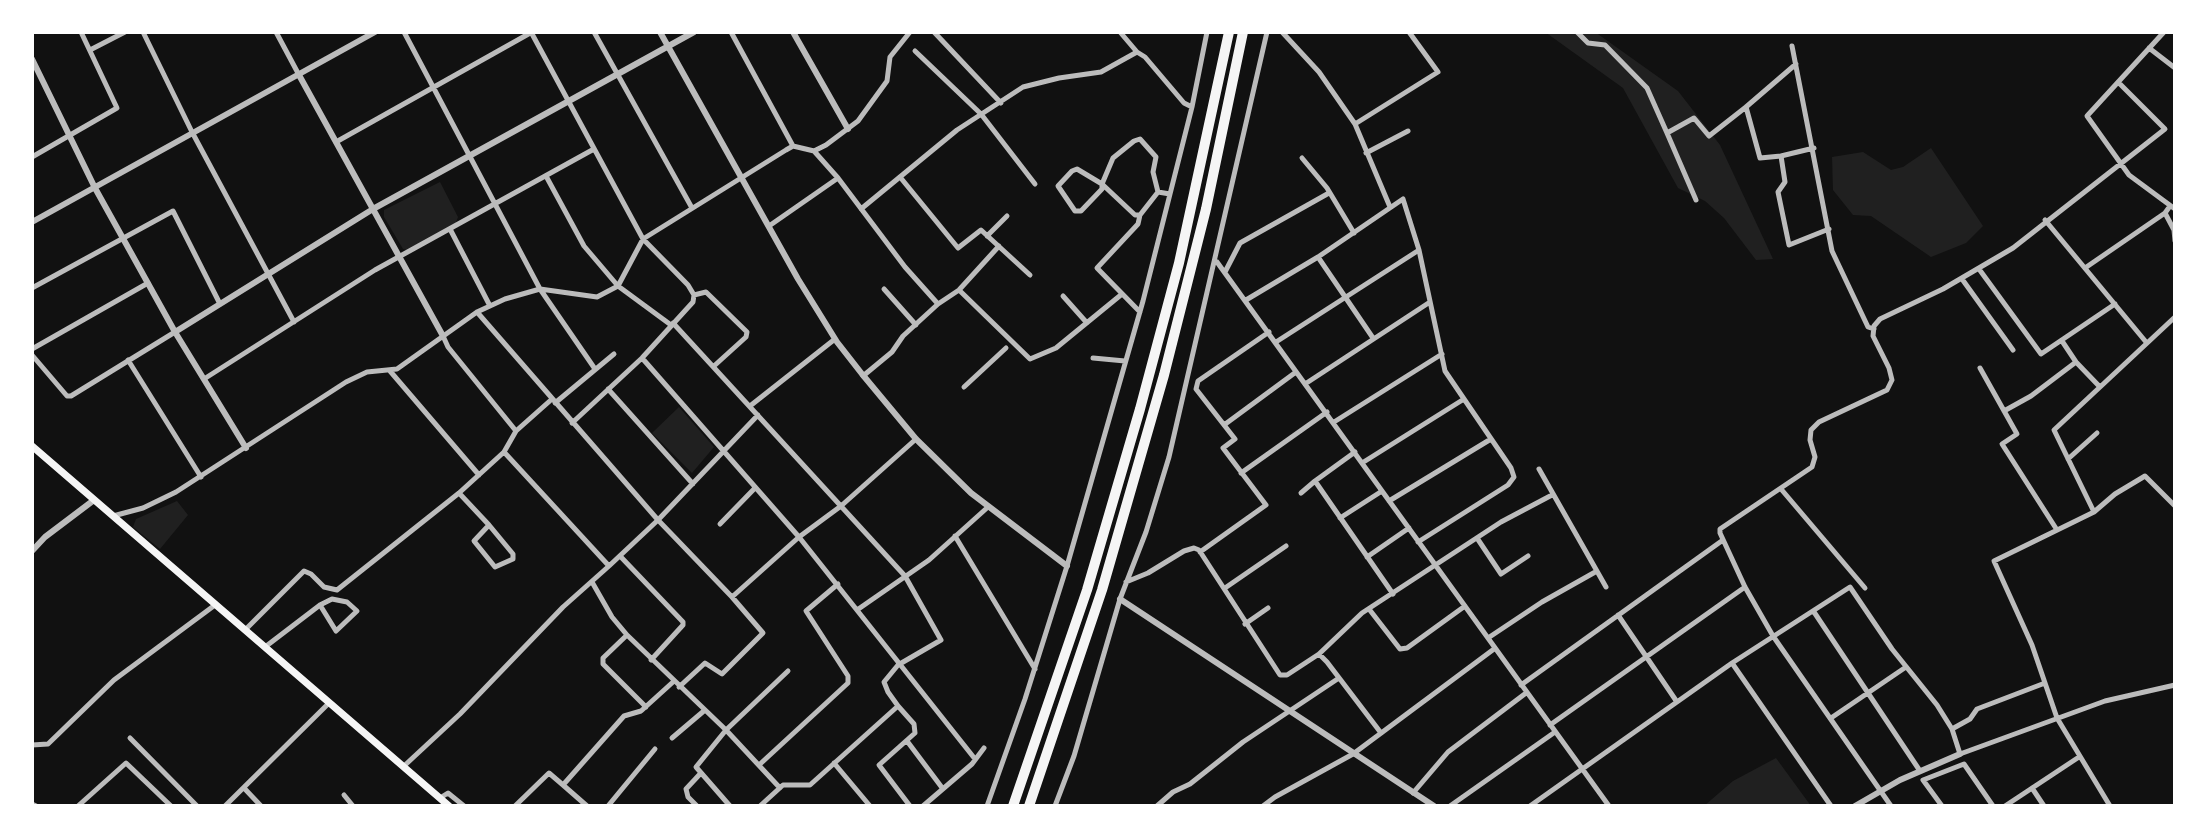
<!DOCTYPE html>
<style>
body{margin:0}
#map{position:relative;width:2207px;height:838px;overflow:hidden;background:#111;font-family:Overpass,sans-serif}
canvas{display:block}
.frame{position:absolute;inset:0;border:34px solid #fff;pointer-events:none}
</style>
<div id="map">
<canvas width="2207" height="838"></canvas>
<div class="frame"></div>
</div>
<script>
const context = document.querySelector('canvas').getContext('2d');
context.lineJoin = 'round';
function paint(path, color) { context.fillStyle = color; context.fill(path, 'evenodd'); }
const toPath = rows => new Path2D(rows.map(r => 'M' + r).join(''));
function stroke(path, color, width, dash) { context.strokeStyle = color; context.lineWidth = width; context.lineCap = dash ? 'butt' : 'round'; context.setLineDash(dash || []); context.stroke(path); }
paint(toPath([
 [1545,32,1595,32,1678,91,1720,145,1773,259,1756,260,1724,218,1705,201,1678,188,1623,88],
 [1931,148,1983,226,1966,243,1931,257,1871,216,1853,215,1833,190,1832,157,1863,152,1891,170,1903,167],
 [440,182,458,217,455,225,407,250,403,249,384,217,384,210],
 [679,407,714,447,692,473,652,433],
 [177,501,188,515,160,549,133,527,136,519],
 [1776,758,1811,806,1704,806,1733,781]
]), '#202020');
stroke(toPath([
 [143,32,192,132,294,322],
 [276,32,299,75],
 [404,32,540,289,595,369],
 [531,32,643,239,688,285,694,295,693,302,642,358,572,423],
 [594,32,692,208],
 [731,32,793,146],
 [934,32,1001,103],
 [1120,32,1137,52],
 [1282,32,1319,72,1355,124,1390,207],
 [1577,32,1588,43,1605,45,1647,88,1667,133],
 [2164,32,2087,116,2129,175,2175,209],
 [1792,46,1832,251,1868,327,1874,329],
 [2149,48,2175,68],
 [90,50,125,32],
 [915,51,981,114,1035,184],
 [1355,124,1438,72,1409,32],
 [336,142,532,32],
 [1814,148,1781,156,1785,182,1778,192,1789,245,1829,229],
 [814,151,838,178,905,267,938,304,959,290,999,246],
 [1366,153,1408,131],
 [1781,156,1760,158,1746,107,1796,64],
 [32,157,117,108,81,32],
 [1302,158,1327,188,1354,233],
 [546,176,584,246,618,286,671,325],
 [900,177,958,248,981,230,1030,275],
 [1158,192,1153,172,1156,157,1140,139,1134,141,1113,158,1102,184,1102,189,1081,211,1075,211,1058,186,1072,171,1077,169,1102,184,1135,215,1140,215,1158,192,1170,194],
 [1696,200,1667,133,1694,118,1709,136,1746,107],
 [861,209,957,130,1023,87,1059,78,1101,72,1137,52,1145,57,1184,103,1192,107],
 [2165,213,2174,230,2175,241],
 [2045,220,2146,342],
 [769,226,838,178],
 [450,229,490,306],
 [987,236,1007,216],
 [1318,257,1373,338],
 [1217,262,1609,806],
 [2085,268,2165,213,2170,206],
 [1979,269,2041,354,2115,304],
 [1225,272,1240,243,1329,193],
 [1962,279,2013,350],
 [32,288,173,211,220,304],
 [884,289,916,325],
 [959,290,1030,359,1056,348,1122,294],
 [694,295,706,292,747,332,746,337,714,366],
 [1063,296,1087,323],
 [1246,300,1318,257,1403,199,1419,250,1445,371,1511,468,1514,477,1508,485,1418,542],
 [477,312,658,520,732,597,799,537,841,506,916,439],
 [1140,312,1097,268,1138,224,1140,215],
 [673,323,905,576,941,640,898,665,884,682,888,692,898,706,810,785,783,785,760,806],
 [2062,341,2076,362,2099,386],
 [1276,342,1419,250],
 [32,349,148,283],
 [32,355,67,396,71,396,175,332],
 [642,358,799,537,975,759],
 [1093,358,1125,361],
 [128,360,201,477],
 [1980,368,2017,434,2002,444,2057,530],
 [390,371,479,475],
 [863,376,892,352,903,336,938,304],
 [204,379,375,270,594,149],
 [1305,384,1430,302],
 [964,387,1006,348],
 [608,389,693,484],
 [555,403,614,354],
 [750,406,835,339],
 [2004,411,2031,396,2076,362],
 [1334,422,1442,354],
 [1224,425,1296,372],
 [516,431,552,399],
 [1355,452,1315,481,1393,594],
 [2068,459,2097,433],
 [1362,463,1464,399],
 [1539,469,1606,587],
 [1241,473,1327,412],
 [1781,489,1865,588],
 [459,493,489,525,513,554,513,559,495,567,474,541,489,525],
 [1301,493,1315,481],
 [1389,501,1491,439],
 [2094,512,2115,494,2145,476,2175,506],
 [113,516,143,508,176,492,346,382,367,372,397,369,477,312,505,299,540,289,597,297,618,286,643,239,786,150,793,146,814,151,826,145,858,121,887,81,890,57,910,32],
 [1340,518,1382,491],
 [720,524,755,488],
 [955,536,1035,669],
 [1477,538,1501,574,1528,556],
 [1200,552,1266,505,1223,448,1235,439,1196,389,1198,381,1269,332],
 [620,556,683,622,683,625,651,660],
 [1367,557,1409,528],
 [609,566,658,520,758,415],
 [592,582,612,617,627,635,726,730,780,788],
 [1126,582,1148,573,1184,551,1194,548,1199,550,1280,675,1287,675,1319,654,1327,662,1381,733],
 [1225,588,1286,546],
 [1369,609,1400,649,1407,648,1465,606],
 [857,610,929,560,988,507],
 [1814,612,1920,771],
 [1618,615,1677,702],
 [1245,624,1268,608],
 [245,630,304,571,311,574,324,587,337,590,459,493,504,452,516,431,448,347,443,336],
 [627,635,603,658,603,664,646,707],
 [1488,638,1542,602,1597,571],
 [265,647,320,605,332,599,347,602,357,611,336,631,320,605],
 [1319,654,1362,613,1501,522,1552,495],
 [1732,663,1831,806],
 [1521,685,1723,540],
 [679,687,705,663,722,674,763,633,732,597],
 [898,706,914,724,915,733,879,765,910,806],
 [1831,718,1906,667],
 [1550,725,1745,587],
 [1952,729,1970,719,1977,709,2045,683],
 [130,738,197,806],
 [672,738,705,710],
 [907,741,943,789],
 [32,745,48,744,114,680,215,605],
 [834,763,870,806],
 [759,765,848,683,848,676,806,611,838,584],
 [404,766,460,714,563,607,609,566,504,452],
 [563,785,587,806],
 [244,788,261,806],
 [2032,788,2044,806],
 [1413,793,1448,752,1526,693],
 [344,795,353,806],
 [440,798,448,793,464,806],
 [32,804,36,806],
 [78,806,126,763,171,806],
 [225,806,329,703],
 [515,806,549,773,563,785,624,716,641,711,673,682],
 [608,806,655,749],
 [697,806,688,797,686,789,700,774],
 [730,806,696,767,726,730,788,671],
 [923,806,972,764,984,748],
 [987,806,1025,699,1067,566,1143,301,1192,107,1207,32],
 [1055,806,1074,756,1120,599,1146,532,1169,457,1267,32],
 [1157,806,1173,792,1190,784,1243,742,1339,678],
 [1263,806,1275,797,1353,754,1494,649],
 [1450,806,1555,732],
 [1530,806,1732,663,1850,587,1892,649,1937,705,1952,729,1960,754,2105,701,2175,685],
 [1891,806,1773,636,1745,587,1720,533,1720,529,1812,467,1815,457,1810,440,1811,430,1819,422,1887,390,1892,380,1889,368,1873,336,1874,326,1880,319,1943,289,2013,248,2165,129,2118,82],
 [1942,806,1923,780,1964,764,1993,806],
 [2005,806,2079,757],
 [2110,806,2057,718,2032,645,1994,561,2094,512,2054,430,2175,317]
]), '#bcbcbc', 5);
stroke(toPath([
 [660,32,798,279,837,342,862,374,916,439,971,493,1067,566],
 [793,32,848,129],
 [32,59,95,188,175,332,246,448],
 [299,75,443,336],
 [32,222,375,32],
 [175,332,373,209,694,32],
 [32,551,45,537,94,500],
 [1120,599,1434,806],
 [1855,806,1900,780,1960,754]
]), '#bcbcbc', 6);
stroke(toPath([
 [32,446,449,806]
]), '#f5f5f5', 7);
stroke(toPath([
 [1013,806,1087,590,1140,409,1179,263,1229,32],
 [1029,806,1102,590,1164,375,1206,209,1243,32]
]), '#f5f5f5', 10);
</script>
